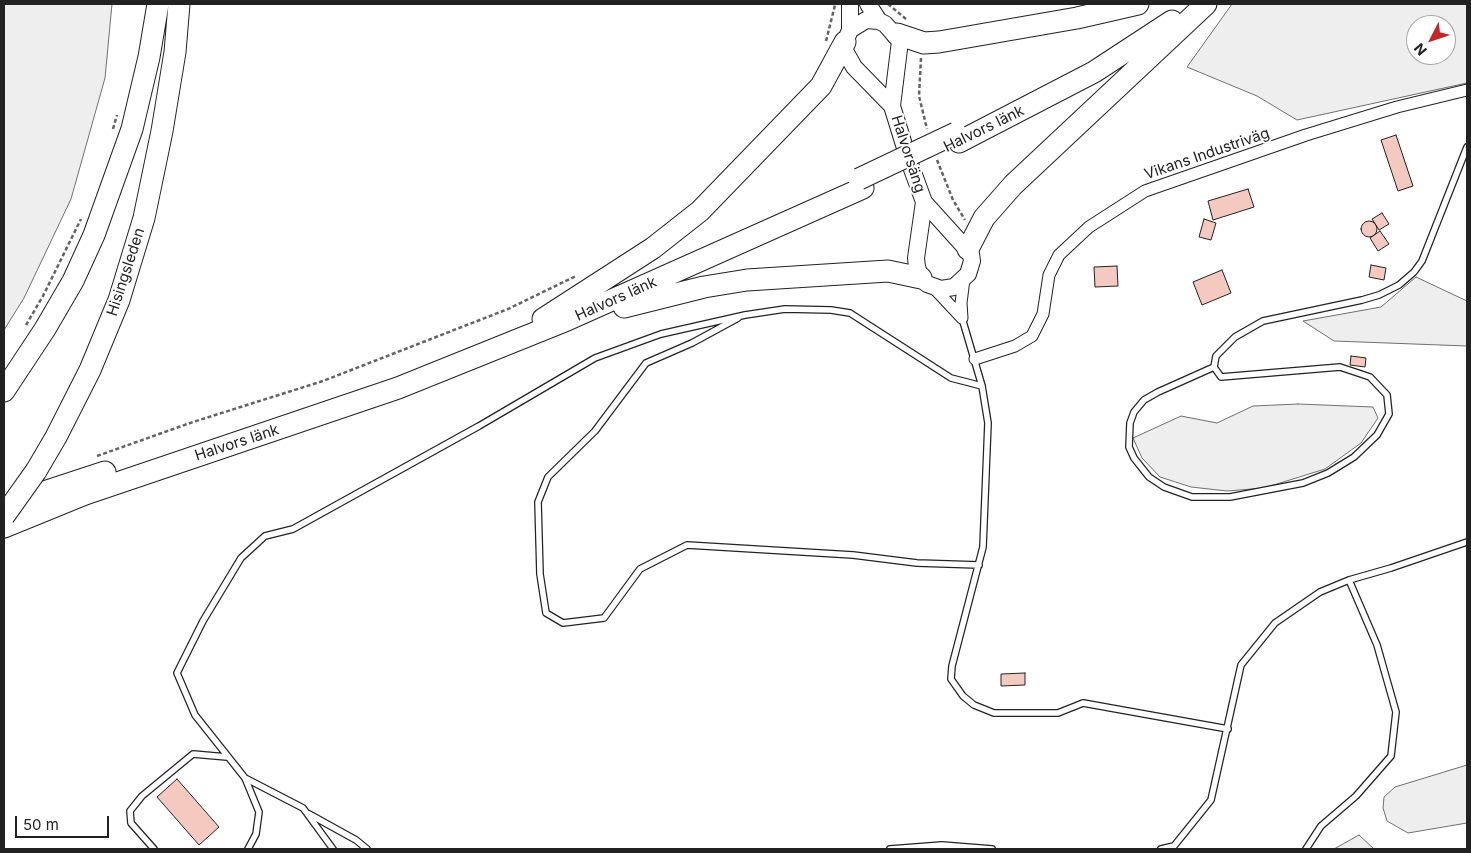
<!DOCTYPE html>
<meta charset="utf-8">
<style>
body{margin:0}
#map{position:relative;width:1471px;height:853px;overflow:hidden;background:#fff;font-family:Inter,sans-serif}
canvas{display:block}
.frame{position:absolute;inset:0;border:5px solid #222;pointer-events:none}
.north{position:absolute;left:1406px;top:15px;width:50px;height:50px;box-sizing:border-box;background:#fff;border:1px solid #a7a7a7;border-radius:50%;rotate:229deg;font-size:14px;font-weight:700;line-height:20px;text-align:center;color:#222}
.north::after{content:'';display:block;margin:auto;width:18px;height:22px;background:#c62828;clip-path:polygon(50% 0,100% 100%,50% 72%,0 100%)}
.scale{position:absolute;left:15px;top:816px;width:94px;height:22px;box-sizing:border-box;border:2px solid #222;border-top:0;padding-left:6px;font-size:15px;line-height:18px;white-space:nowrap;color:#222;-webkit-text-stroke:4px #fff;paint-order:stroke}
</style>
<div id="map">
<canvas width="1471" height="853"></canvas>
<div class="frame"></div>
<div class="north">N</div>
<div class="scale">50 m</div>
</div>
<script>
const context = document.querySelector('canvas').getContext('2d');
context.lineJoin = 'round';
function paint(path, color) { context.fillStyle = color; context.fill(path, 'evenodd'); }
const toPath = rows => new Path2D(rows.map(r => 'M' + r).join(''));
function stroke(path, color, width, dash) { context.strokeStyle = color; context.lineWidth = width; context.lineCap = dash ? 'butt' : 'round'; context.setLineDash(dash || []); context.stroke(path); }
function write(font, color, halo, rows, align = 'center') {
  context.font = font + ' Inter,sans-serif'; context.lineWidth = 4; context.setLineDash([]); context.textBaseline = 'middle'; context.strokeStyle = halo; context.fillStyle = color; for (const [text, x, y, turn = 0] of rows) {
    context.save(); context.translate(x, y); context.rotate((+turn || 0) * Math.PI / 180); context.textAlign = isNaN(turn) ? turn : align; if (halo) context.strokeText(text, 0, 0); context.fillText(text, 0, 0); context.restore();
  }
}
const green = toPath([
 [4,4,112,4,105,78,71,199,24,298,4,330,4,4],
 [1232,4,1467,4,1467,83,1297,120,1257,96,1187,67,1232,4],
 [1416,25,1446,25,1446,55,1416,55,1416,25],
 [1416,277,1467,301,1467,346,1334,341,1303,321,1381,307,1416,277],
 [1298,404,1373,407,1378,418,1361,443,1325,469,1264,488,1227,491,1191,487,1160,477,1142,458,1133,438,1181,416,1217,423,1253,406,1298,404],
 [1467,765,1467,823,1408,833,1387,821,1383,808,1384,797,1395,787,1467,765],
 [1359,835,1374,849,1334,849,1359,835]
]);
paint(green, '#eee');
stroke(green, '#6f6f6f', 1);
const building = toPath([
 [1396,135,1413,186,1398,191,1381,140,1396,135],
 [1248,189,1254,207,1213,220,1208,201,1248,189],
 [1382,213,1389,224,1379,230,1372,219,1382,213],
 [1204,219,1216,223,1211,240,1199,237,1204,219],
 '1361 229a8 8 0 1 1 16 0a8 8 0 1 1-16 0Z',
 [1380,231,1389,244,1378,251,1370,238,1380,231],
 [1371,265,1386,268,1384,280,1369,277,1371,265],
 [1117,266,1118,286,1095,287,1094,267,1117,266],
 [1222,270,1231,293,1202,305,1193,282,1222,270],
 [1351,356,1366,358,1365,367,1350,365,1351,356],
 [1025,673,1025,685,1001,686,1001,674,1025,673],
 [177,779,219,827,199,845,157,797,177,779]
]);
paint(building, '#f3c9c0');
stroke(building, '#222', 1);
const lane = toPath([
 [738,318,692,343,646,363,595,431,548,477,538,502,540,574,546,613,563,623,604,618,640,569,687,545,853,555,917,563,979,565],
 [962,318,982,386,988,423,983,547,952,666,951,679,963,696,974,705,994,713,1058,713,1083,703,1228,729],
 [1214,367,1158,392,1144,400,1134,412,1130,423,1129,447,1134,458,1149,477,1164,487,1192,497,1230,497,1303,483,1328,473,1354,457,1377,435,1389,414,1387,395,1370,377,1340,367,1221,377,1214,367,1216,356,1235,337,1263,321,1362,300,1379,295,1399,285,1414,272,1422,261,1467,147],
 [245,778,303,808,333,849],
 [309,814,356,840,367,849],
 [154,849,131,823,130,811,142,796,193,754,227,757],
 [248,849,256,834,259,812,245,778,195,715,177,673,203,621,241,558,265,536,293,529,479,426,595,358,661,334,745,315,785,309,831,310,850,313,951,378,982,386],
 [890,849,942,845,992,849],
 [1161,849,1174,846,1211,800,1241,665,1275,623,1320,592,1349,580,1391,568,1467,542],
 [1306,849,1321,826,1356,796,1391,756,1396,712,1377,645,1349,580]
]);
const street = toPath([
 [933,287,962,318],
 [962,318,961,303,964,279],
 [975,359,1015,346,1032,336,1043,314,1049,275,1059,255,1089,227,1145,191,1306,135,1397,107,1467,90]
]);
const secondary = toPath([
 [868,4,879,21],
 [850,30,850,4],
 [892,106,854,67,845,51,845,42,850,30,866,20,879,21,885,24,900,41,892,106,909,161,924,202,971,254,972,261,968,274,954,287,941,289,927,284,921,278,917,267,916,258,924,202]
]);
const highway = toPath([
 [897,34,924,43,939,42,1077,18,1138,4],
 [959,142,1094,72,1172,21],
 [968,249,984,218,1013,185,1206,4],
 [624,307,704,287,747,280,888,271,921,278],
 [543,319,653,248,700,211,821,86,845,42],
 [4,391,45,329,73,281,94,235,132,129,149,57,158,4],
 [36,471,56,437,90,370,119,300,144,218,162,131,175,52,179,4],
 [4,508,29,497,105,472],
 [4,527,85,494,398,388,567,320,863,188]
]);
stroke(lane, '#222', 8);
stroke(street, '#222', 13);
stroke(secondary, '#222', 18);
stroke(highway, '#222', 23);
stroke(toPath([
 [888,4,906,19],
 [826,41,835,5],
 [921,58,919,96,927,129],
 [113,129,117,115],
 [937,160,953,200,965,220],
 [26,325,43,296,81,219],
 [97,456,193,422,323,381,508,309,576,276]
]), '#646464', 2.5, [4, 2.5]);
stroke(lane, '#fff', 5.5);
stroke(street, '#fff', 11);
stroke(secondary, '#fff', 16);
stroke(highway, '#fff', 21);
const highwayBridge = toPath([
 [859,179,956,133],
 [4,516,36,471]
]);
stroke(highwayBridge, '#222', 23, []);
stroke(highwayBridge, '#fff', 21);
write('15px', '#222', '#fff', [
 ["Halvors länk",984,129,-26],
 ["Halvorsäng",908,154,72],
 ["Vikans Industriväg",1207,154,-19],
 ["Hisingsleden",126,272,-72],
 ["Halvors länk",616,299,-24],
 ["Halvors länk",237,443,-18]
]);
</script>
